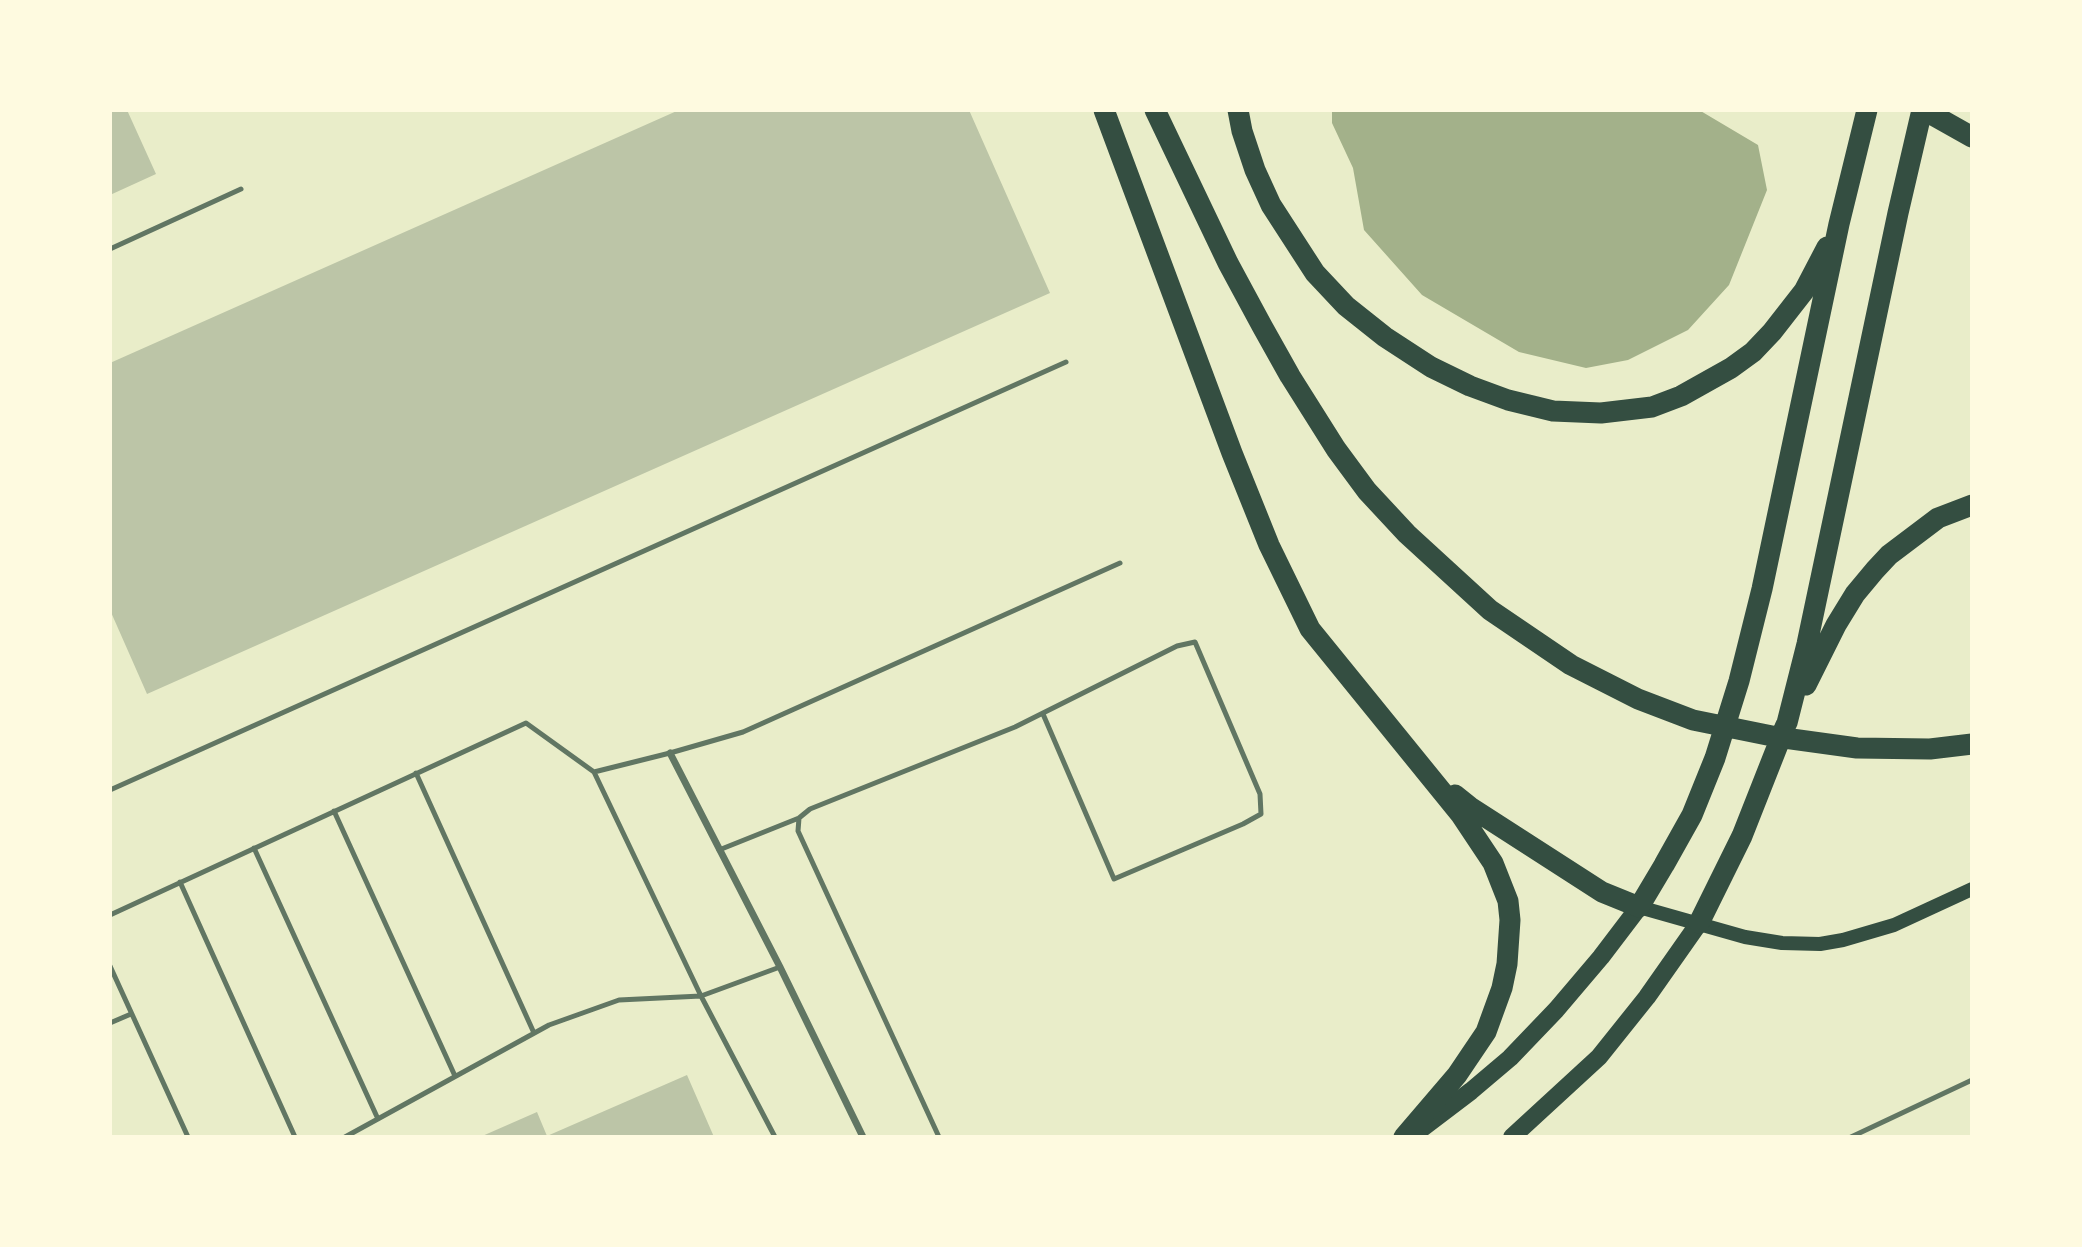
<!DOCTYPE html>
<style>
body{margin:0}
#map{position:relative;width:2082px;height:1247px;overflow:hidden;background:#e9edc9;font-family:Manrope,sans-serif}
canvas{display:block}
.frame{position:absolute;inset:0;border:112px solid #fefae0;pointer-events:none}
</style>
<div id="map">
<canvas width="2082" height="1247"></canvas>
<div class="frame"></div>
</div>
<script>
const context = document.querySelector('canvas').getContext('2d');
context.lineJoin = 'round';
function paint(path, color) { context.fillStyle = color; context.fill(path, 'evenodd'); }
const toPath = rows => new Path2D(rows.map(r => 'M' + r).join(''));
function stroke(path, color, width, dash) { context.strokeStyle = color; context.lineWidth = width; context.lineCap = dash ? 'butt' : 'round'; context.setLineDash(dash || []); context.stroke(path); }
paint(toPath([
 [1332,110,1699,110,1758,145,1767,190,1729,285,1688,330,1628,360,1586,368,1519,352,1422,295,1364,230,1353,168,1332,123]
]), '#a3b18a');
paint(toPath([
 [110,110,127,110,156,174,110,195],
 [679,110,969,110,1050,293,147,694,110,610,110,363],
 [687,1075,714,1137,480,1137,537,1112,547,1136]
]), '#bcc5a7');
stroke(toPath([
 [110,249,241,189],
 [594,772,701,996,775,1137],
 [416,773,534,1033],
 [110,790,1066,362],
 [334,811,455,1076],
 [254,848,378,1119],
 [719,850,799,818],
 [180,882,295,1137],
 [110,915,526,723,594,772,670,753,743,732,1120,563],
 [110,966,188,1137],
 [110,1023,131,1014],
 [345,1137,549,1025,619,1000,701,996,780,967],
 [939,1137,798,831,799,818,810,809,1015,727,1177,646,1195,642,1260,794,1261,814,1243,824,1114,879,1043,714],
 [1851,1137,1972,1080]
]), '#617663', 5);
stroke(toPath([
 [670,753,780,967,863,1137]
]), '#617663', 7);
stroke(toPath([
 [1639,907,1745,937,1782,943,1820,944,1843,940,1894,925,1972,889]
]), '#344e41', 14);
stroke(toPath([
 [1413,1135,1471,1091,1510,1058,1556,1010,1601,957,1639,907],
 [1512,1137,1599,1057,1647,997,1699,923]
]), '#344e41', 18);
stroke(toPath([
 [1104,110,1232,453,1269,545,1310,629,1461,815,1493,863,1508,901,1510,920,1507,964,1502,988,1486,1032,1457,1075,1404,1137],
 [1155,110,1228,263,1262,326,1290,376,1336,449,1367,491,1407,534,1490,610,1571,665,1638,699,1693,720,1777,737,1857,748,1930,749,1972,744],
 [1238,110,1242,131,1255,170,1271,205,1315,273,1346,306,1385,337,1431,367,1470,386,1508,400,1553,411,1601,413,1652,407,1681,396,1731,368,1753,352,1772,332,1804,291,1827,247],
 [1924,110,1972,137],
 [1806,685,1836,625,1855,594,1875,570,1889,555,1938,518,1972,505],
 [1787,723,1807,644,1898,213,1922,110],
 [1455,795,1470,807,1602,892,1639,907,1664,865,1692,815,1715,758,1739,681,1762,589,1839,224,1867,110],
 [1699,923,1742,836,1785,727]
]), '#344e41', 21);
</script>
